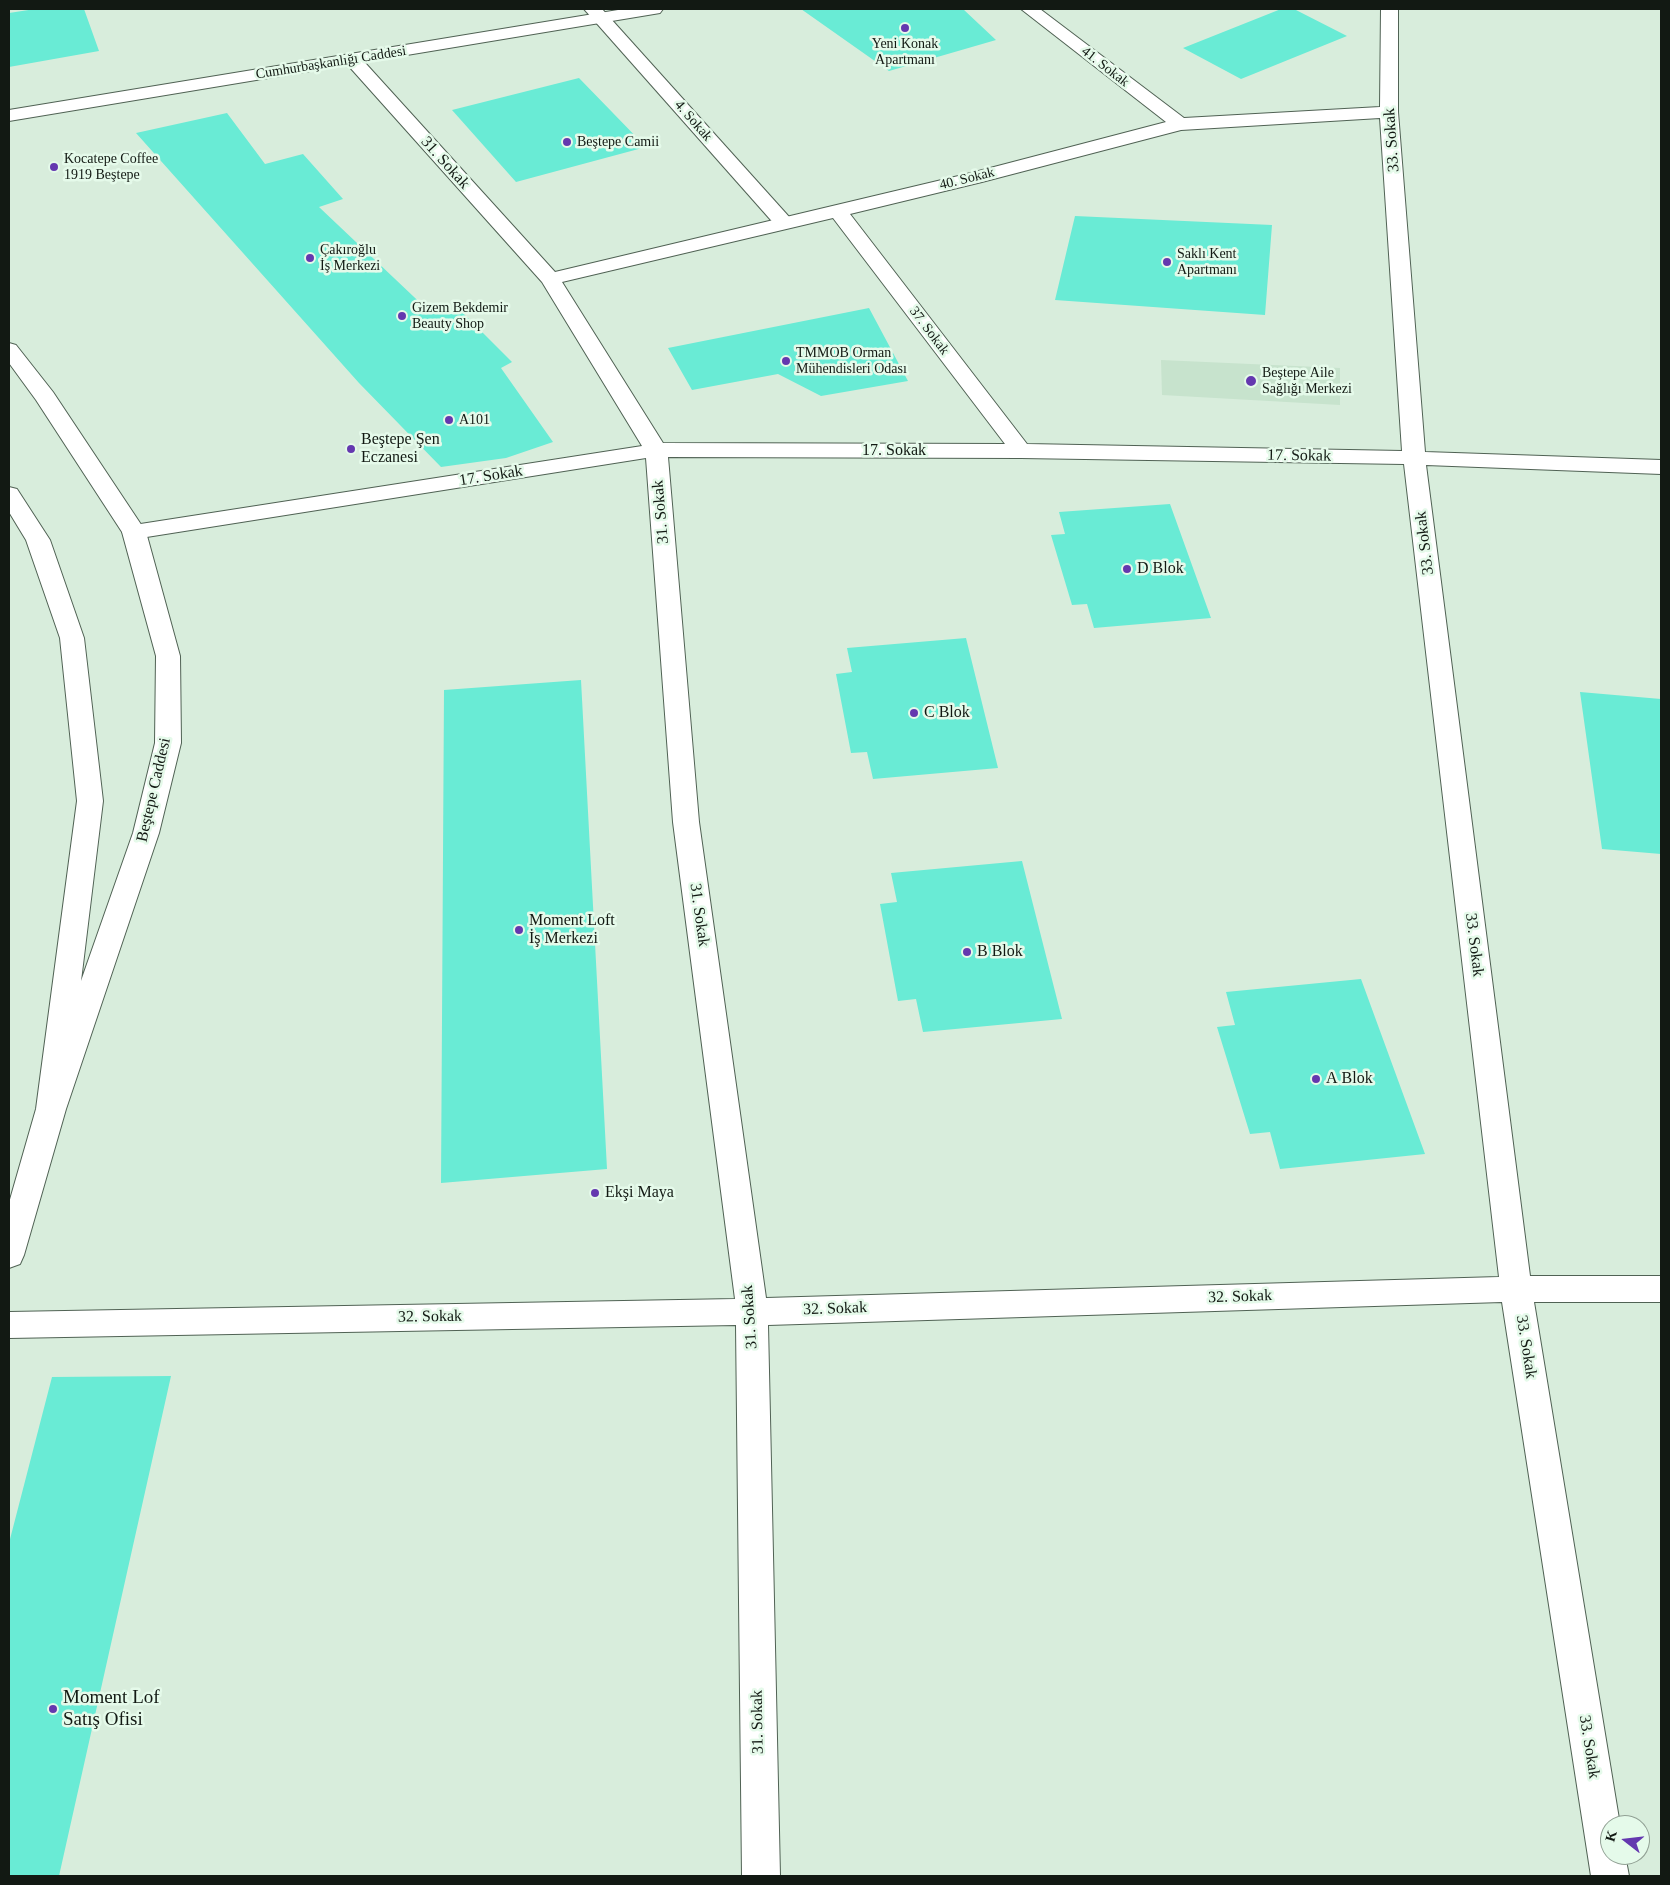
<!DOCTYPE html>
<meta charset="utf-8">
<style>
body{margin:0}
#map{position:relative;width:1670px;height:1885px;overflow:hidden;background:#d8eddc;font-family:"Times New Roman",serif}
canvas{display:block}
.frame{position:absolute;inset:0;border:10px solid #121913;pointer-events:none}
.north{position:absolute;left:1600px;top:1815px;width:50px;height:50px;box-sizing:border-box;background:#e5faea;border:1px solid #91a094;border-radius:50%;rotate:286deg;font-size:14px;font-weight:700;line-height:20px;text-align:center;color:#121913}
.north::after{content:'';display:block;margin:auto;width:18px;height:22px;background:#6438af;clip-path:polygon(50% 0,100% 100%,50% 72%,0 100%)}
</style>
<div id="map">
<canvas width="1670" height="1885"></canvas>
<div class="frame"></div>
<div class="north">K</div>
</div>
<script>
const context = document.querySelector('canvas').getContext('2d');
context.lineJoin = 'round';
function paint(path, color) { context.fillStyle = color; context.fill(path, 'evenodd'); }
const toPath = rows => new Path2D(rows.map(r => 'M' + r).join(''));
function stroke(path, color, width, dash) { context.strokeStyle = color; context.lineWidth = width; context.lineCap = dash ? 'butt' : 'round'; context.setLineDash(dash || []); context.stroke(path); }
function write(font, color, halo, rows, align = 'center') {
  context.font = font + ' "Times New Roman",serif'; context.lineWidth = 5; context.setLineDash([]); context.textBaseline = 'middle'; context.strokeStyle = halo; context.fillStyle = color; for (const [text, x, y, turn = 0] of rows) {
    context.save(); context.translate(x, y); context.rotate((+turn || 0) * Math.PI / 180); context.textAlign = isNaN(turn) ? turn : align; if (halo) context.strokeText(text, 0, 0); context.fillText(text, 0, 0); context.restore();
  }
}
paint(toPath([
 [1161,360,1340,368,1340,405,1162,395]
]), '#c7e3cd');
paint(toPath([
 [35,9,84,9,99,51,9,67,9,13],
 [801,9,963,9,996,40,889,71],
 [1281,9,1294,9,1347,36,1241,79,1183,48],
 [579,78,646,147,516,182,452,110],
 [227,113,265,164,303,154,343,199,319,207,432,314,460,310,512,362,501,368,553,442,506,458,441,467,359,383,136,133],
 [1075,216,1272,225,1265,315,1055,300],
 [869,308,908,381,821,396,778,374,692,390,668,348],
 [1170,504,1211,618,1094,628,1087,604,1072,605,1051,535,1065,534,1059,512],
 [966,638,998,768,873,779,867,752,851,753,836,674,852,672,847,648],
 [581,680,607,1169,441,1183,444,690],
 [1580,692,1661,699,1661,854,1602,849],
 [1022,861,1062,1019,923,1032,916,999,898,1001,880,904,897,902,891,873],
 [1361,979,1425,1154,1280,1169,1270,1132,1250,1134,1217,1027,1235,1025,1226,992],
 [171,1376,59,1876,9,1876,9,1543,52,1377]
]), '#69ebd5');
const service = toPath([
 [584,9,602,9,791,219,794,223,791,227,777,227,584,9]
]);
const minor = toPath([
 [1021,9,1040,9,1184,118,1380,107,1381,9,1398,9,1398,112,1425,452,1661,460,1661,474,1426,465,1530,1276,1661,1276,1661,1302,1534,1302,1620,1825,1610,1825,1610,1855,1625,1855,1629,1876,1591,1876,1502,1302,768,1325,780,1876,742,1876,736,1325,9,1338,9,1312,735,1299,673,822,646,458,134,539,126,537,122,532,126,527,134,525,642,446,542,282,346,63,343,59,346,55,358,55,555,272,971,173,1166,122,1021,9],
 [1380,118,1402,451,1027,444,850,214,982,182,1181,130,1380,118],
 [833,218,1005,444,663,443,562,282,833,218],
 [668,457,1021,458,1404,464,1499,1277,766,1298,699,822,668,457]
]);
const secondary = toPath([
 [624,9,663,9,660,13,654,14,9,121,9,110,624,9]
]);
const primary = toPath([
 [9,343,16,345,53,392,146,532,180,656,181,743,159,833,66,1109,24,1255,20,1264,9,1268,9,1203,36,1109,77,801,60,638,26,540,9,512,9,487,17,489,50,540,84,638,103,801,81,981,133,833,155,743,156,656,122,532,36,400,9,363,9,343]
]);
stroke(service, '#506254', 2);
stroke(minor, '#506254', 2);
stroke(secondary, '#506254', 2);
stroke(primary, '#506254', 2);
paint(service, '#fff');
paint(minor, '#fff');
paint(secondary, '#fff');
paint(primary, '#fff');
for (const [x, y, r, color] of [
 [905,28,5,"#6438af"],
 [567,142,5,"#6438af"],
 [54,167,5,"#6438af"],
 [310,258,5,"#6438af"],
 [1167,262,5,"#6438af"],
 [402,316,5,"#6438af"],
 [786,361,5,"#6438af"],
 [1251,381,6,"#6438af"],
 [449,420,5,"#6438af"],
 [351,449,5,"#6438af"],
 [1127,569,5,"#6438af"],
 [914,713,5,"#6438af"],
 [519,930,5,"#6438af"],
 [967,952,5,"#6438af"],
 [1316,1079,5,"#6438af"],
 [595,1193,5,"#6438af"],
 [53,1709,5,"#6438af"]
]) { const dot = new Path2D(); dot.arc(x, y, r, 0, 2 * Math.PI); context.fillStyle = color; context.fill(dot); stroke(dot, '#e5faea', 2); }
write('14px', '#121913', '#e5faea', [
 ["Yeni Konak",905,44,"center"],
 ["Apartmanı",905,60,"center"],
 ["Beştepe Camii",577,142],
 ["Kocatepe Coffee",64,159],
 ["1919 Beştepe",64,175],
 ["Çakıroğlu",320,250],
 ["İş Merkezi",320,266],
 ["Saklı Kent",1177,254],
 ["Apartmanı",1177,270],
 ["Gizem Bekdemir",412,308],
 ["Beauty Shop",412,324],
 ["TMMOB Orman",796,353],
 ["Mühendisleri Odası",796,369],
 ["Beştepe Aile",1262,373],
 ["Sağlığı Merkezi",1262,389],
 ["A101",459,420]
], 'left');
write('14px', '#121913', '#e5faea', [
 ["Cumhurbaşkanlığı Caddesi",331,63,-9],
 ["41. Sokak",1105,67,38],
 ["4. Sokak",693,121,49],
 ["40. Sokak",967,179,-14],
 ["37. Sokak",929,331,53]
]);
write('16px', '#121913', '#e5faea', [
 ["33. Sokak",1392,140,-94],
 ["31. Sokak",445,163,48],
 ["17. Sokak",894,451],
 ["17. Sokak",1299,456,1],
 ["17. Sokak",491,476,-9],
 ["31. Sokak",661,512,-95],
 ["33. Sokak",1425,543,-97],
 ["Beştepe Caddesi",154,790,-77],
 ["31. Sokak",699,915,82],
 ["33. Sokak",1474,945,83],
 ["32. Sokak",1240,1297,-2],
 ["32. Sokak",835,1309,-2],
 ["32. Sokak",430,1317,-1],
 ["31. Sokak",750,1317,-94],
 ["33. Sokak",1526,1347,81],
 ["31. Sokak",758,1722,-91],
 ["33. Sokak",1589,1747,81]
]);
write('16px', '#121913', '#e5faea', [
 ["Beştepe Şen",361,440],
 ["Eczanesi",361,458],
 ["D Blok",1137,569],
 ["C Blok",924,713],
 ["Moment Loft",529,921],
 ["İş Merkezi",529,939],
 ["B Blok",977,952],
 ["A Blok",1326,1079],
 ["Ekşi Maya",605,1193]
], 'left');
write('19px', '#121913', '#e5faea', [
 ["Moment Lof",63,1698],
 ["Satış Ofisi",63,1720]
], 'left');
</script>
